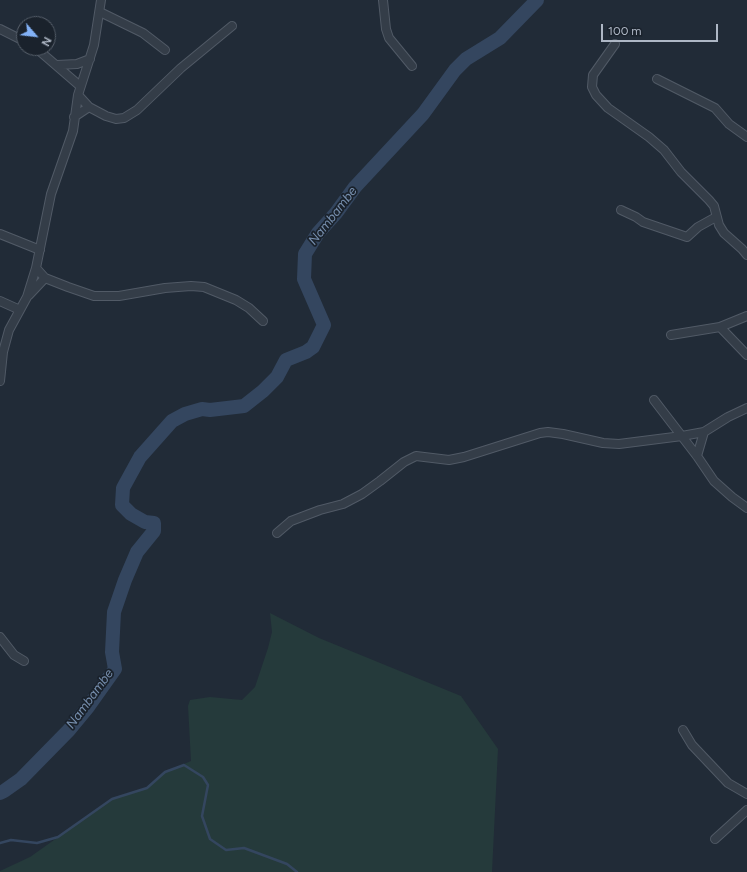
<!DOCTYPE html>
<style>
body{margin:0}
#map{position:relative;width:747px;height:872px;overflow:hidden;background:#212b37;font-family:Figtree,sans-serif}
canvas{display:block}
.north{position:absolute;left:16px;top:16px;width:40px;height:40px;box-sizing:border-box;background:#1a222c;border:1px solid #555e69;border-radius:50%;rotate:118deg;font-size:11px;font-weight:700;line-height:16px;text-align:center;color:#aeb7c5}
.north::after{content:'';display:block;margin:auto;width:14px;height:18px;background:#82b1f6;clip-path:polygon(50% 0,100% 100%,50% 72%,0 100%)}
.scale{position:absolute;left:601px;top:24px;width:117px;height:18px;box-sizing:border-box;border:2px solid #aeb7c5;border-top:0;padding-left:5px;font-size:12px;line-height:14px;white-space:nowrap;color:#aeb7c5;-webkit-text-stroke:3px #1a222c;paint-order:stroke}
</style>
<div id="map">
<canvas width="747" height="872"></canvas>
<div class="north">N</div>
<div class="scale">100 m</div>
</div>
<script>
const context = document.querySelector('canvas').getContext('2d');
context.lineJoin = 'round';
function paint(path, color) { context.fillStyle = color; context.fill(path, 'evenodd'); }
const toPath = rows => new Path2D(rows.map(r => 'M' + r).join(''));
function stroke(path, color, width, dash) { context.strokeStyle = color; context.lineWidth = width; context.lineCap = dash ? 'butt' : 'round'; context.setLineDash(dash || []); context.stroke(path); }
function write(font, color, halo, rows, align = 'center') {
  context.font = font + ' Figtree,sans-serif'; context.lineWidth = 3.5; context.setLineDash([]); context.textBaseline = 'middle'; context.strokeStyle = halo; context.fillStyle = color; for (const [text, x, y, turn = 0] of rows) {
    context.save(); context.translate(x, y); context.rotate((+turn || 0) * Math.PI / 180); context.textAlign = isNaN(turn) ? turn : align; if (halo) context.strokeText(text, 0, 0); context.fillText(text, 0, 0); context.restore();
  }
}
paint(toPath([
 [270,613,319,638,461,696,498,749,492,872,0,872,0,871,30,857,112,799,147,788,165,772,191,761,188,706,190,700,210,697,242,700,255,687,268,648,272,632]
]), '#253a3b');
stroke(toPath([
 [0,843,11,840,37,843,58,837,112,799,147,788,165,772,184,765,203,777,208,785,202,816,210,839,226,850,244,848,287,864,297,872]
]), '#34465f', 2.5);
stroke(toPath([
 [0,793,4,791,21,779,69,730,88,707,115,669,112,652,114,612,125,580,137,552,154,531,154,523,145,522,131,514,122,505,123,488,140,457,172,421,185,414,202,409,210,410,244,406,263,391,277,377,286,360,306,352,313,347,324,325,304,279,305,254,318,233,336,213,355,187,423,114,455,70,466,59,500,38,537,0]
]), '#34465f', 14);
const street = toPath([
 [383,0,386,29,389,38,412,66],
 [100,12,143,33,165,50],
 [0,29,24,41],
 [615,44,593,75,592,87,596,95,608,108,649,137,664,150,681,172,709,200,714,206,719,225,724,233,742,249,747,255],
 [36,48,80,86],
 [57,65,77,64,90,59],
 [657,79,715,108,729,124,747,137],
 [78,95,89,107,106,116,116,119,124,118,137,110,181,68,232,26],
 [74,117,89,107],
 [621,210,636,217,643,222,687,237,698,227,716,217],
 [0,234,40,250],
 [36,268,45,278,68,287,94,296,119,296,165,288,191,286,204,287,236,300,249,308,263,321],
 [29,295,45,278],
 [0,301,20,310],
 [720,327,747,355],
 [671,335,720,327,747,316],
 [0,381,3,352,9,330,27,297,36,268,51,194,73,131,78,95,94,45,101,0],
 [654,400,697,456,714,481,732,497,747,508],
 [697,456,704,432],
 [277,533,291,521,320,510,343,504,362,494,380,481,404,462,416,456,449,460,464,457,540,433,548,432,563,434,603,443,619,444,682,436,704,432,728,417,747,408],
 [0,637,14,655,24,661],
 [683,730,692,745,728,783,747,794],
 [715,839,747,810]
]);
stroke(street, '#515a66', 10);
stroke(street, '#343d48', 8);
write('italic 13px', '#768ead', '#1a222c', [
 ["Nambambe",333,216,-52],
 ["Nambambe",90,699,-54]
]);
</script>
